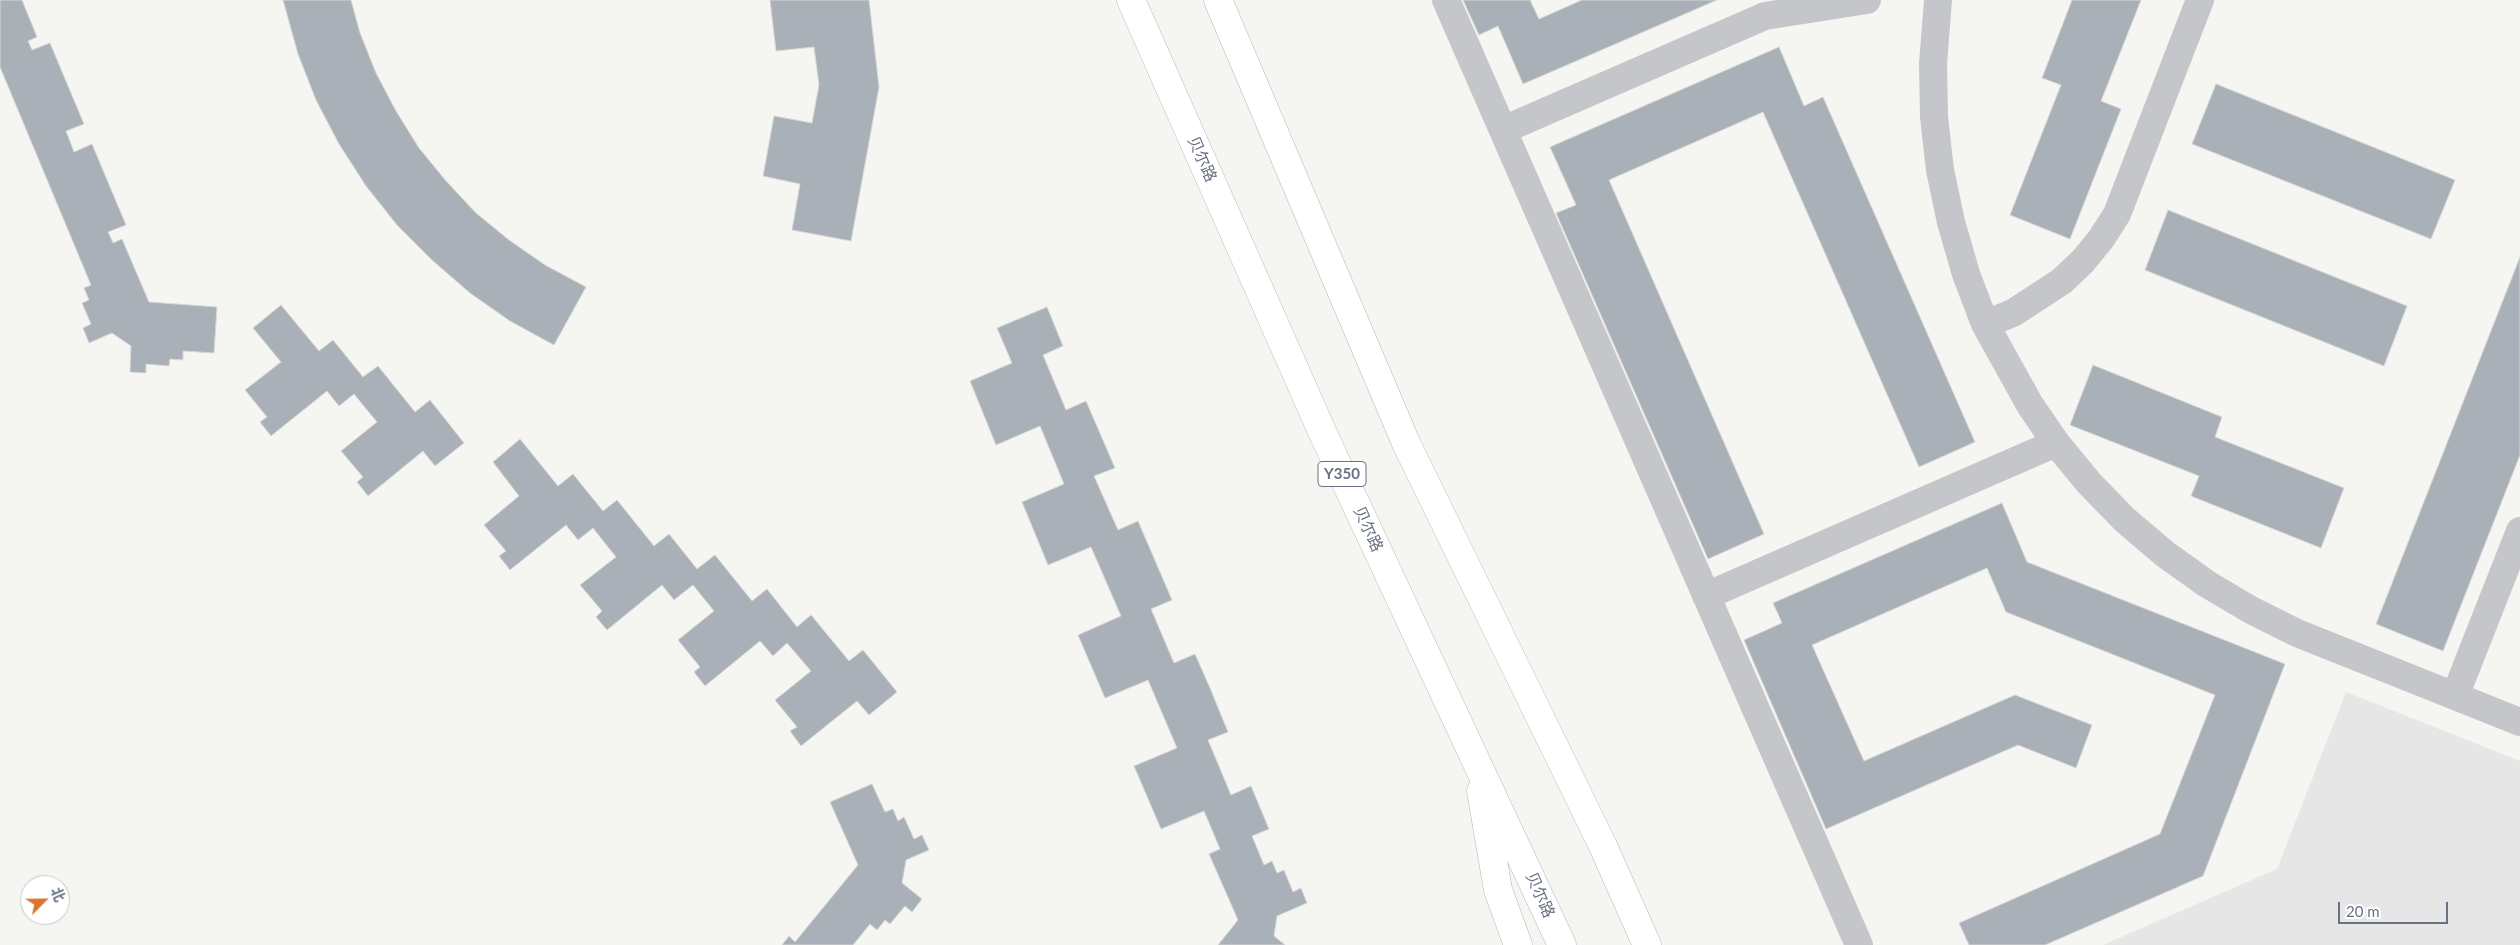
<!DOCTYPE html>
<meta charset="utf-8">
<style>
body{margin:0}
#map{position:relative;width:2520px;height:945px;overflow:hidden;background:#f5f5f2;font-family:Lato,"Noto Sans SC",sans-serif}
canvas{display:block}
.north{position:absolute;left:20px;top:875px;width:50px;height:50px;box-sizing:border-box;background:#fff;border:1px solid #c2c6cd;border-radius:50%;rotate:67deg;font-size:14px;font-weight:700;line-height:20px;text-align:center;color:#667182}
.north::after{content:'';display:block;margin:auto;width:18px;height:22px;background:#da742e;clip-path:polygon(50% 0,100% 100%,50% 72%,0 100%)}
.scale{position:absolute;left:2338px;top:902px;width:110px;height:22px;box-sizing:border-box;border:2px solid #667182;border-top:0;padding-left:6px;font-size:15px;line-height:18px;white-space:nowrap;color:#667182;-webkit-text-stroke:4px #fff;paint-order:stroke}
</style>
<div id="map">
<canvas width="2520" height="945"></canvas>
<div class="north">北</div>
<div class="scale">20 m</div>
</div>
<script>
const context = document.querySelector('canvas').getContext('2d');
context.lineJoin = 'round';
function paint(path, color) { context.fillStyle = color; context.fill(path, 'evenodd'); }
const toPath = rows => new Path2D(rows.map(r => 'M' + r).join(''));
function stroke(path, color, width, dash) { context.strokeStyle = color; context.lineWidth = width; context.lineCap = dash ? 'butt' : 'round'; context.setLineDash(dash || []); context.stroke(path); }
function write(font, color, halo, rows, align = 'center') {
  context.font = font + ' Lato,"Noto Sans SC",sans-serif'; context.lineWidth = 5; context.setLineDash([]); context.textBaseline = 'middle'; context.strokeStyle = halo; context.fillStyle = color; for (const [text, x, y, turn = 0] of rows) {
    context.save(); context.translate(x, y); context.rotate((+turn || 0) * Math.PI / 180); context.textAlign = isNaN(turn) ? turn : align; if (halo) context.strokeText(text, 0, 0); context.fillText(text, 0, 0); context.restore();
  }
}
paint(toPath([
 [2346,692,2520,761,2520,945,2103,945,2277,869]
]), '#e6e6e6');
const building = toPath([
 [0,0,22,0,37,37,28,41,32,50,50,43,84,124,66,131,74,152,92,144,126,225,108,232,113,243,122,239,149,302,217,307,214,353,183,351,183,360,170,359,169,366,146,364,146,373,130,372,131,346,112,333,89,343,83,328,91,324,82,303,89,300,84,288,91,285,0,67,0,0],
 [283,0,351,0,360,33,376,73,396,111,419,148,446,181,476,213,509,240,545,265,586,287,554,345,510,321,470,293,432,260,397,225,366,186,339,144,316,100,298,54,283,0],
 [770,0,869,0,879,87,851,241,792,230,800,184,763,176,774,116,812,123,819,85,814,47,776,51,770,0],
 [1463,0,1530,0,1539,19,1582,0,1717,0,1523,84,1498,26,1479,35,1463,0],
 [2072,0,2141,0,2101,101,2121,109,2070,239,2010,215,2061,85,2042,78,2072,0],
 [1779,47,1804,106,1823,97,1975,442,1919,467,1763,112,1609,180,1764,534,1708,559,1556,213,1576,205,1550,147,1779,47],
 [2216,84,2455,180,2431,239,2192,144,2216,84],
 [2168,210,2407,306,2384,366,2145,270,2168,210],
 [2520,257,2520,455,2443,651,2376,624,2520,257],
 [281,305,319,351,333,340,363,377,378,366,415,412,430,400,464,443,435,466,423,451,368,496,357,482,363,477,341,451,377,422,354,394,339,406,327,391,271,436,260,422,267,417,245,390,281,362,253,328,281,305],
 [1047,307,1063,346,1043,355,1066,410,1086,401,1115,468,1094,476,1118,530,1138,521,1172,600,1151,609,1174,663,1195,654,1210,688,1228,732,1208,740,1231,795,1251,786,1269,829,1252,836,1264,865,1272,861,1277,873,1284,870,1293,892,1301,888,1307,903,1277,916,1274,936,1285,945,1218,945,1238,920,1209,854,1220,849,1204,811,1161,829,1134,766,1177,748,1148,680,1105,698,1078,635,1121,616,1091,547,1048,565,1022,502,1064,484,1040,426,996,445,970,381,1012,363,997,328,1047,307],
 [2093,365,2222,417,2215,437,2344,488,2321,548,2191,496,2199,476,2070,425,2093,365],
 [520,439,558,486,573,474,603,511,617,500,654,546,669,534,697,569,715,555,752,601,767,589,797,627,811,615,849,661,863,650,897,692,869,715,857,701,801,746,790,731,797,727,775,700,811,671,787,643,773,656,760,641,705,686,694,672,700,667,678,640,714,611,693,585,674,600,662,585,607,630,596,617,602,611,580,585,616,557,593,528,578,540,566,525,510,570,499,556,506,551,484,525,519,496,493,462,520,439],
 [2002,503,2027,562,2285,664,2203,876,2045,945,1969,945,1959,923,2160,834,2215,695,2006,612,1987,568,1812,645,1864,761,2015,695,2092,725,2076,768,2018,745,1826,829,1744,640,1782,623,1773,603,2002,503],
 [872,784,885,812,893,809,898,821,904,817,914,839,922,835,929,850,906,860,902,883,922,899,912,912,905,906,890,924,885,920,877,930,870,924,853,945,782,945,789,936,795,942,858,865,830,802,872,784]
]);
paint(building, '#aab0b7');
stroke(building, '#d6d7d5', 1);
const primary = toPath([
 [1131,0,1325,438,1562,945],
 [1218,0,1406,443,1603,846,1647,945],
 [1481,791,1498,890,1518,945]
]);
stroke(primary, '#b4b7bc', 29);
stroke(toPath([
 [1446,0,1859,945],
 [1938,0,1933,64,1934,117,1940,170,1951,222,1966,274,1985,324,2030,405,2056,443,2089,483,2125,520,2165,554,2207,584,2251,610,2297,633,2520,722],
 [1503,130,1765,16,1867,0],
 [1985,324,2013,313,2062,281,2083,261,2101,239,2117,214,2200,0],
 [1706,596,2056,443],
 [2455,696,2520,531]
]), '#c4c6ca', 28);
stroke(primary, '#fff', 28);
for (const [x, y, w] of [
 [1342,474,48]
]) { const box = new Path2D(); box.roundRect(x - w / 2, y - 12.5, w, 25, 4); context.fillStyle = '#fff'; context.fill(box); stroke(box, '#667182', 1); }
write('bold 15px', '#667182', null, [
 ["Y350",1342,474]
]);
write('16px', '#667182', '#fff', [
 ["贝尔路",1202,159,66],
 ["贝尔路",1368,529,65],
 ["贝尔路",1540,895,66]
]);
</script>
